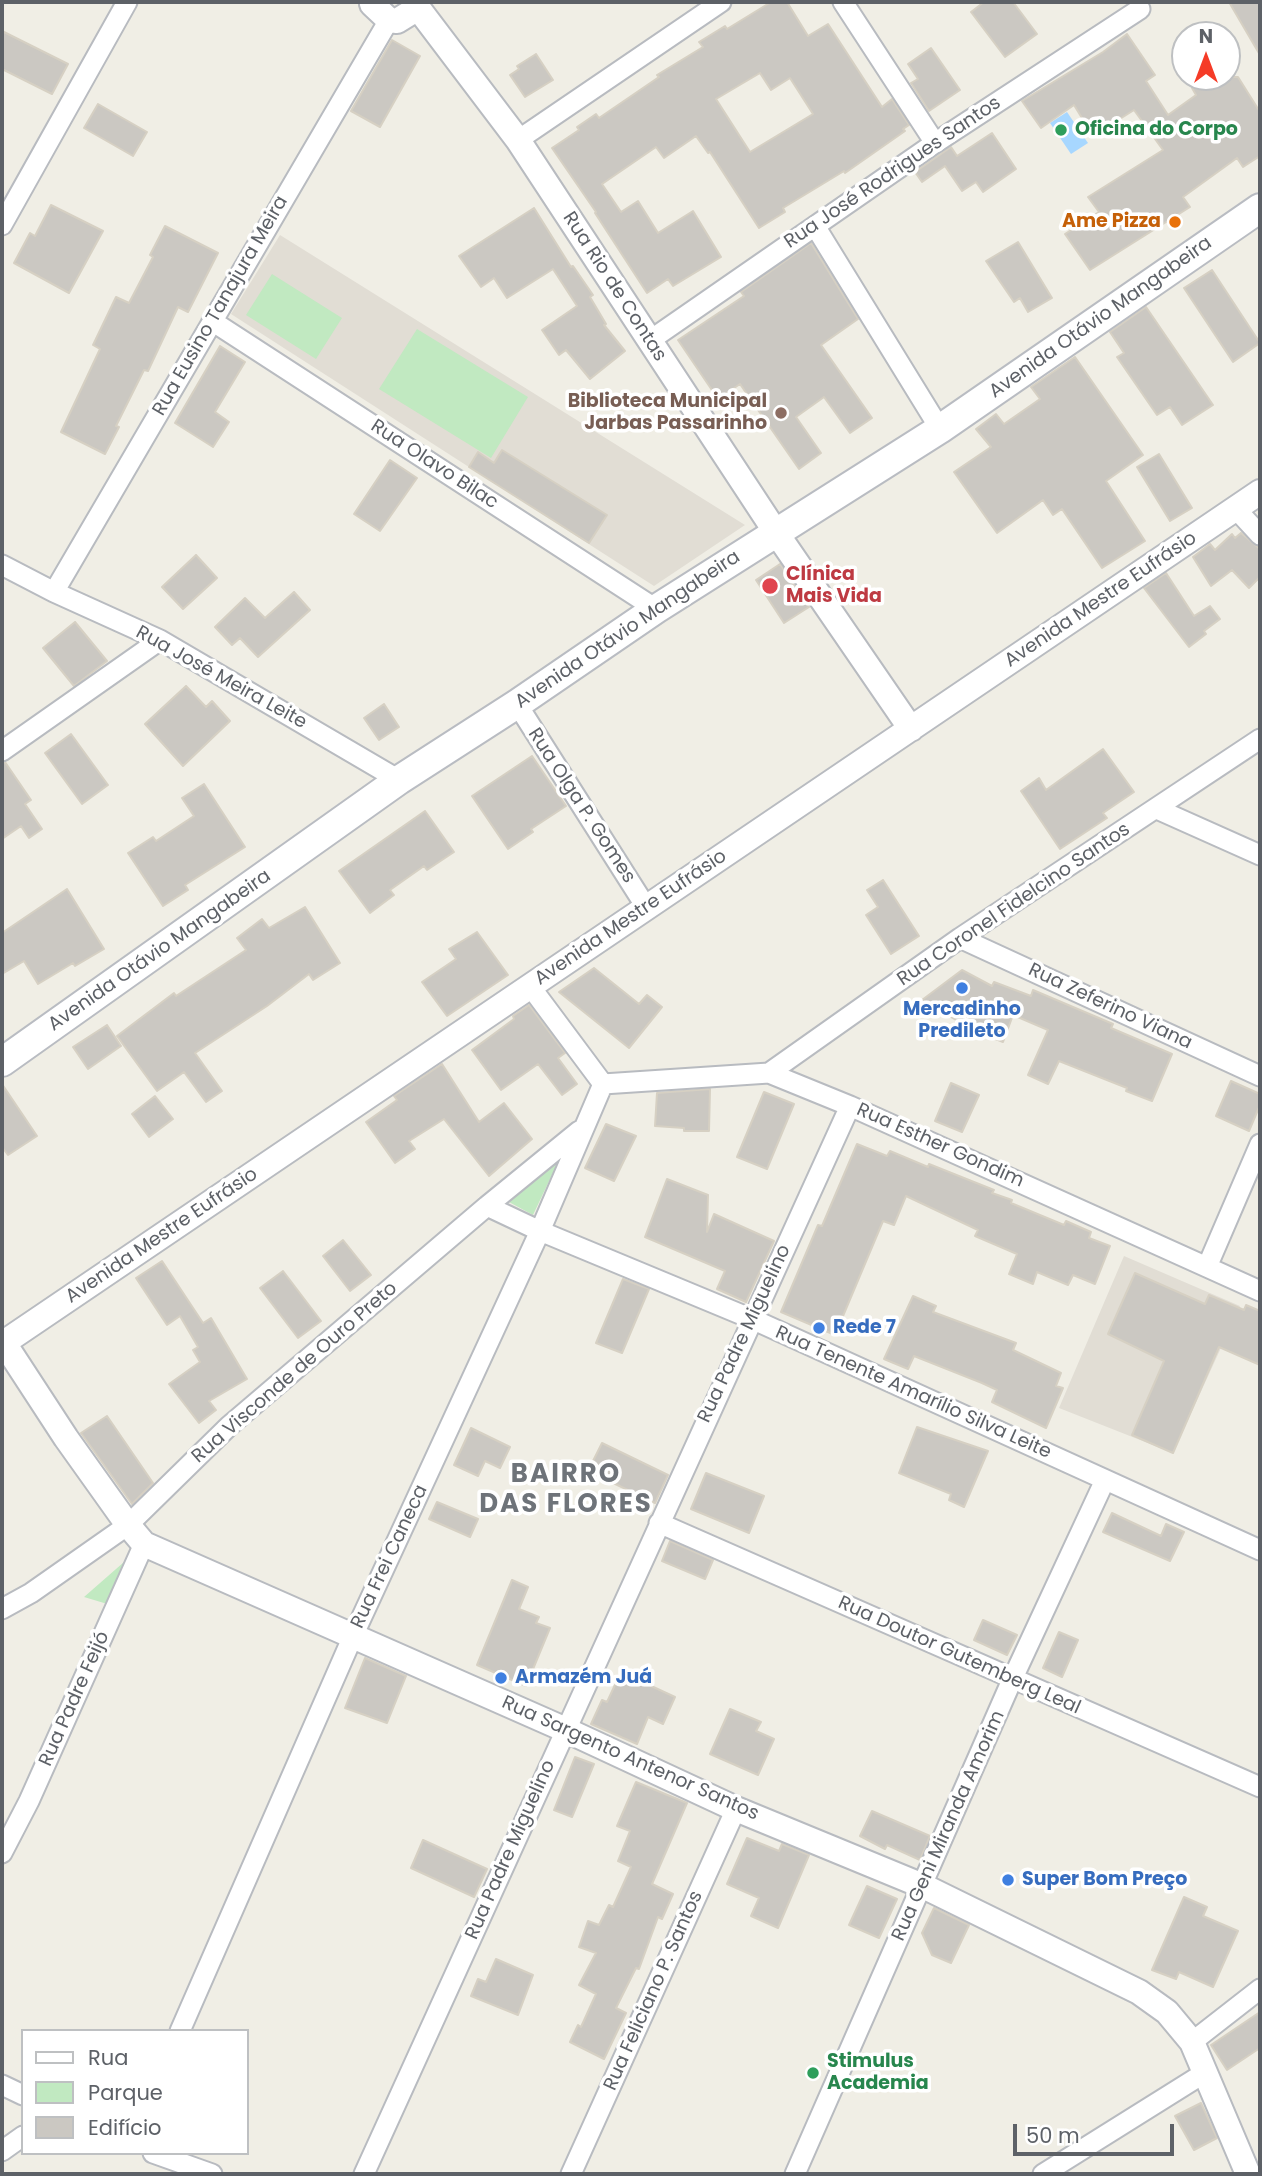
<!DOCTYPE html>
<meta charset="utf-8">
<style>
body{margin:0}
#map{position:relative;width:1262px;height:2176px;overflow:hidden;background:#f0eee5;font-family:Poppins,sans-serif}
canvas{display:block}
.frame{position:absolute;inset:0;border:4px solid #5d6167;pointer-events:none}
.legend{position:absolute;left:21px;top:2029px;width:228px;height:126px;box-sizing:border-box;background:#fff;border:2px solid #bec0c2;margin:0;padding:9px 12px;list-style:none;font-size:21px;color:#5d6167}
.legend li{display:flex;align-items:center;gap:14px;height:35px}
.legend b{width:35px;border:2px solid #bec0c2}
.north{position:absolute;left:1171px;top:21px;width:70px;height:70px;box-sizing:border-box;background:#fff;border:2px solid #bec0c2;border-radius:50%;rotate:0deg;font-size:19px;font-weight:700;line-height:28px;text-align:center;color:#5d6167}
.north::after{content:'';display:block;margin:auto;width:24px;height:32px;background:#f53b27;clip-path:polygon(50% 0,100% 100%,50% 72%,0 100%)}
.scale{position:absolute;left:1013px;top:2124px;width:161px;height:32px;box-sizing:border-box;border:4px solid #5d6167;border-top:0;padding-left:9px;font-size:21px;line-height:24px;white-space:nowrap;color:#5d6167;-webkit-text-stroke:5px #fff;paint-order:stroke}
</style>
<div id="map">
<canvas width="1262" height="2176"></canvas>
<div class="frame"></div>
<ul class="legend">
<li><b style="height:9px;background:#fff"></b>Rua</li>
<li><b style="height:19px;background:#c1e9c1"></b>Parque</li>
<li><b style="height:19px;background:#cbc8c2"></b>Edifício</li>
</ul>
<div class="north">N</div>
<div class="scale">50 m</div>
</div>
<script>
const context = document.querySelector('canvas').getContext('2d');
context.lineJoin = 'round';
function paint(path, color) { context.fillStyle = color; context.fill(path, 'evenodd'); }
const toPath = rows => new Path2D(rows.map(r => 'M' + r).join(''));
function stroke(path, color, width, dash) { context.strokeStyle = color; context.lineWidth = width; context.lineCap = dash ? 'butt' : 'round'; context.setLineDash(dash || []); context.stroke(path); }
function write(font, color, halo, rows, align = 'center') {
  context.font = font + ' Poppins,sans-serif'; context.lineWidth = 7; context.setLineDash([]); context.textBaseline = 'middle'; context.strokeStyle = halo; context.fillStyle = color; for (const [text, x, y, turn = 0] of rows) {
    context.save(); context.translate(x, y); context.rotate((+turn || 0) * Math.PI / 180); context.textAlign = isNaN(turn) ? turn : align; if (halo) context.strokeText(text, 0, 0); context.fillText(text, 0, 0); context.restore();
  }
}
paint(toPath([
 [280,235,745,525,654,586,231,314],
 [1124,1256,1240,1306,1173,1453,1059,1408]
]), '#e1ddd4');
paint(toPath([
 [272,274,342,318,316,359,246,315],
 [417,329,528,397,491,458,379,389],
 [559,1160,533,1215,509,1202],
 [132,1555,114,1606,84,1597]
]), '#c1e9c1');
paint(toPath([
 [1067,112,1088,143,1071,154,1050,123]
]), '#a7d7ff');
const building = toPath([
 [771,2,787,2,808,36,828,24,882,107,892,99,909,125,903,129,905,131,845,173,844,171,783,208,785,212,759,228,710,152,708,153,696,136,664,158,656,147,602,184,621,212,638,201,658,233,693,211,721,257,673,286,668,279,647,293,595,213,596,212,552,148,579,130,577,127,596,114,599,118,659,77,657,75,703,47,699,42,725,26,727,29,771,2],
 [760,73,771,90,790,78,813,114,750,152,716,99,760,73],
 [984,2,1013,2,1037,34,1005,57,971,12,984,2],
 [1229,2,1260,2,1260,55,1229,2],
 [2,31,68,64,52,94,2,69,2,31],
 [1127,34,1155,75,1146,81,1168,115,1196,95,1192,88,1209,77,1238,77,1260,112,1260,156,1243,167,1237,158,1183,197,1190,207,1090,270,1065,234,1099,212,1088,197,1163,150,1134,110,1093,136,1074,105,1041,128,1022,101,1103,52,1127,34],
 [392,40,420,56,380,127,351,111,392,40],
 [931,48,960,90,929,111,911,83,918,79,908,64,931,48],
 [536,54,553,80,525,97,510,75,519,69,517,66,536,54],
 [98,104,147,132,133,156,84,128,98,104],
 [992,133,1016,169,983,192,976,182,962,191,945,166,922,182,915,172,951,147,957,156,992,133],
 [51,205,103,231,69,293,14,263,30,233,35,236,51,205],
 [534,208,571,267,573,266,593,295,590,297,606,324,604,325,625,351,590,379,566,350,559,355,542,330,577,306,553,269,507,298,494,278,481,287,459,256,534,208],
 [165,226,218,253,188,312,178,307,148,371,144,370,116,426,119,427,105,454,61,432,100,349,93,345,116,297,129,303,153,257,150,255,165,226],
 [1018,242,1052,298,1028,312,1020,298,1014,302,986,261,1018,242],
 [811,243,858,319,821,345,872,418,850,433,824,397,796,417,821,453,799,469,740,384,718,399,678,340,744,296,741,292,811,243],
 [1212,270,1260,343,1233,362,1184,288,1212,270],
 [1146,307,1213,405,1182,425,1170,407,1157,415,1117,357,1124,353,1110,332,1146,307],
 [220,346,245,362,215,412,229,422,213,447,175,423,220,346],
 [1075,357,1143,455,1106,481,1145,541,1102,568,1062,509,1053,515,1043,500,997,533,954,472,991,447,976,429,996,414,1004,424,1040,399,1031,387,1075,357],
 [502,450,607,515,589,543,469,467,478,452,494,463,502,450],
 [1159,454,1192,508,1170,521,1137,467,1159,454],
 [390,460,417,478,380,531,354,514,390,460],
 [1241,533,1260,549,1260,577,1249,588,1232,570,1211,586,1193,557,1210,544,1215,550,1232,534,1235,538,1241,533],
 [196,555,217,578,183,609,162,587,196,555],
 [780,564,809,607,784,623,756,580,780,564],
 [1166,573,1194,616,1210,606,1220,619,1204,631,1206,634,1189,647,1144,588,1166,573],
 [294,592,310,610,258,657,240,638,232,645,215,627,245,598,265,618,294,592],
 [75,622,107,661,74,686,43,648,75,622],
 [186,686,206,707,212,701,230,721,183,766,145,724,186,686],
 [384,704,399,727,379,740,364,718,384,704],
 [71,734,108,785,82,804,45,753,71,734],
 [1103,749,1134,792,1103,813,1107,818,1060,849,1021,791,1039,778,1046,790,1103,749],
 [532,756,566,806,531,829,533,832,508,849,472,796,532,756],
 [5,762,31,800,25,804,42,829,29,838,21,826,2,839,2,763,5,762],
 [204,784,245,847,185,885,188,890,163,906,128,853,153,837,156,841,194,816,182,798,204,784],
 [425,811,454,852,427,870,424,866,390,890,394,895,370,913,339,871,425,811],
 [883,880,919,936,891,954,866,915,878,907,867,890,883,880],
 [67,889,104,949,75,966,73,963,38,984,24,961,2,974,2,933,67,889],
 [305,907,340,963,313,980,309,974,267,1006,195,1053,222,1091,206,1102,184,1072,157,1091,117,1036,174,993,176,996,246,950,237,938,262,919,269,928,305,907],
 [477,932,508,975,447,1016,422,982,456,959,449,949,477,932],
 [594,968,639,1004,647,995,662,1007,629,1048,559,992,594,968],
 [962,970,992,986,994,982,1031,996,1033,990,1113,1024,1111,1028,1172,1054,1152,1101,1126,1091,1127,1088,1059,1061,1048,1084,1028,1075,1048,1030,1013,1015,1003,1042,973,1030,922,1000,962,970],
 [529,1005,565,1053,558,1058,577,1084,562,1095,538,1064,501,1090,472,1050,514,1019,513,1016,529,1005],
 [107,1025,121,1046,88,1069,73,1047,107,1025],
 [442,1064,479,1122,504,1103,532,1139,489,1176,444,1119,409,1141,415,1149,395,1163,366,1122,397,1100,394,1096,442,1064],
 [1231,1081,1260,1094,1260,1105,1249,1131,1216,1116,1231,1081],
 [951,1083,979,1095,962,1132,935,1121,951,1083],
 [2,1084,37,1136,8,1155,2,1147,2,1084],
 [710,1089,709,1131,684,1131,684,1128,655,1126,657,1093,710,1089],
 [764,1092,794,1104,767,1169,737,1157,764,1092],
 [155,1096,173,1119,149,1137,132,1114,155,1096],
 [606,1124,636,1136,614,1181,585,1168,606,1124],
 [857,1144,887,1156,890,1151,928,1167,929,1164,994,1190,992,1193,1012,1200,1011,1203,1064,1225,1066,1221,1091,1232,1089,1238,1110,1246,1095,1284,1073,1275,1068,1285,1037,1272,1033,1284,1009,1274,1017,1254,975,1236,978,1230,906,1196,894,1225,883,1221,835,1335,781,1312,818,1225,822,1226,857,1144],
 [667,1179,708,1195,707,1232,714,1214,774,1241,746,1302,717,1289,725,1271,645,1237,667,1179],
 [343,1240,371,1275,350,1291,323,1256,343,1240],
 [162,1261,203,1323,211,1318,247,1379,209,1401,216,1410,199,1423,169,1384,200,1362,193,1350,198,1347,180,1316,167,1325,136,1278,162,1261],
 [283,1271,321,1321,298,1338,260,1288,283,1271],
 [1135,1273,1205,1304,1209,1295,1244,1310,1246,1305,1260,1311,1260,1365,1219,1347,1173,1453,1132,1435,1164,1361,1108,1334,1135,1273],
 [623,1279,649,1289,622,1353,596,1343,623,1279],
 [913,1296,936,1306,933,1312,1016,1343,1013,1350,1061,1373,1056,1386,1063,1388,1046,1428,992,1402,997,1390,982,1383,914,1356,908,1369,884,1359,913,1296],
 [107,1416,153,1483,132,1504,81,1433,107,1416],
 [917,1427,988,1451,964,1507,949,1500,951,1494,899,1473,917,1427],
 [471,1428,510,1447,500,1468,485,1461,478,1476,454,1465,471,1428],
 [602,1443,668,1475,655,1503,588,1471,602,1443],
 [706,1473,764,1496,749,1533,691,1509,706,1473],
 [437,1502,478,1519,470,1537,429,1519,437,1502],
 [1112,1513,1161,1536,1166,1524,1184,1532,1170,1561,1103,1532,1112,1513],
 [670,1541,713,1560,705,1579,662,1561,670,1541],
 [512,1580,528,1587,519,1609,539,1617,536,1623,550,1628,526,1686,477,1665,512,1580],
 [983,1620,1017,1635,1007,1655,974,1640,983,1620],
 [1059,1632,1078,1640,1062,1677,1043,1668,1059,1632],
 [365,1658,406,1676,387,1723,345,1708,365,1658],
 [621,1672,675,1697,663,1724,648,1717,637,1744,591,1724,602,1700,607,1702,621,1672],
 [730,1709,761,1722,756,1731,774,1739,758,1775,710,1754,730,1709],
 [575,1757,594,1764,572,1817,554,1810,575,1757],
 [636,1782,687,1803,652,1884,673,1894,662,1919,658,1917,639,1969,636,1968,616,2008,626,2013,604,2059,570,2042,578,2025,581,2027,596,1994,579,1985,596,1953,579,1947,588,1921,599,1925,609,1905,613,1907,631,1867,618,1861,630,1831,617,1826,636,1782],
 [872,1811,930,1836,920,1860,887,1845,885,1849,860,1836,872,1811],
 [747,1838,779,1851,782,1844,809,1855,778,1928,751,1916,759,1898,727,1884,747,1838],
 [423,1840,487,1869,474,1897,411,1868,423,1840],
 [867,1886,897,1899,879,1938,849,1925,867,1886],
 [1184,1897,1207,1907,1203,1916,1238,1931,1213,1987,1179,1972,1176,1979,1152,1970,1184,1897],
 [934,1908,969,1925,951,1963,932,1955,922,1933,934,1908],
 [496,1959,533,1975,518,2015,471,1996,478,1979,486,1982,496,1959],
 [1260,2012,1260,2048,1227,2070,1211,2045,1260,2012],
 [1201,2103,1217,2138,1194,2150,1175,2116,1201,2103]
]);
paint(building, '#cbc8c2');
stroke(building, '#d6d0c3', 2);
const minor = toPath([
 [843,2,935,143],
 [518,140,721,2],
 [2,225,127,2],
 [815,226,940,429],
 [212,321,656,609],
 [649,341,935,143,1140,9],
 [1236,509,1260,535],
 [2,565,54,592,160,640,399,780],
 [54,592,389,20],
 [517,704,646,907],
 [2,751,160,640],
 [1157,809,1260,855],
 [960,938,1260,1076],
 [530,986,603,1084],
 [769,1073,960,938,1260,739],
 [603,1084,769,1073,850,1106,1260,1291],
 [487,1206,540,1231,752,1319,1260,1550],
 [1207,1267,1260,1144],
 [659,1523,1260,1787],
 [2,1609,31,1593,128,1525,229,1426,487,1206,579,1131],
 [2,1853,29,1801,144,1544],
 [180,2031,353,1636,540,1231,603,1084],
 [1192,2042,1260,1989],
 [2,2085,23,2095],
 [2,2151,23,2136],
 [153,2153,212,2174],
 [364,2174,850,1106],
 [571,2174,736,1809],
 [795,2174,1012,1680,1105,1480],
 [1043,2174,1206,2072]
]);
const tertiary = toPath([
 [373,2,372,4,389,20,397,21,418,8,418,2],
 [418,8,518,140,775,531,911,729],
 [4,1343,66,1438,128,1525,144,1544,566,1730,736,1809,923,1886,1139,1992,1167,2012,1192,2042,1248,2174],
 [2,1344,1260,492]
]);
const secondary = toPath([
 [2,1062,399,780,517,704,656,609,940,429,1260,208]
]);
stroke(minor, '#b8bbc0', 23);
stroke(tertiary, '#b8bbc0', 28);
stroke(secondary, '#b9bcc2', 32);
stroke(minor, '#fff', 19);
stroke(tertiary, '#fff', 24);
stroke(secondary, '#fff', 28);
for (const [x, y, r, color] of [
 [1061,130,7,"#2e9e5b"],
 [1175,222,7,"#e8710a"],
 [781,413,7,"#8d6e63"],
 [770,586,9,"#e0444e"],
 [962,988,7,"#3f7fe0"],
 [819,1328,7,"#3f7fe0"],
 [501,1678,7,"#3f7fe0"],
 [1008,1880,7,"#3f7fe0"],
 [813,2073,7,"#2e9e5b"]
]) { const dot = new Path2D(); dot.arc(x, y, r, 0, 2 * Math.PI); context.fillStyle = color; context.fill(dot); stroke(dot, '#fff', 2.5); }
write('bold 19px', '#27864d', '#fff', [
 ["Oficina do Corpo",1075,130],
 ["Stimulus",827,2062],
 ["Academia",827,2084]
], 'left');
write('19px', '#5d6167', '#fff', [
 ["Rua José Rodrigues Santos",893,173,-34],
 ["Rua Rio de Contas",614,287,57],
 ["Rua Eusino Tanajura Meira",221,306,-60],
 ["Avenida Otávio Mangabeira",1101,318,-35],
 ["Rua Olavo Bilac",434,465,33],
 ["Avenida Mestre Eufrásio",1101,600,-34],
 ["Avenida Otávio Mangabeira",628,630,-34],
 ["Rua José Meira Leite",221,678,29],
 ["Rua Olga P. Gomes",581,806,57],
 ["Rua Coronel Fidelcino Santos",1014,905,-34],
 ["Avenida Mestre Eufrásio",631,918,-34],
 ["Avenida Otávio Mangabeira",160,951,-35],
 ["Rua Zeferino Viana",1110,1007,25],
 ["Rua Esther Gondim",940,1146,24],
 ["Avenida Mestre Eufrásio",162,1236,-34],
 ["Rua Padre Miguelino",745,1334,-65],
 ["Rua Visconde de Ouro Preto",295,1373,-41],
 ["Rua Tenente Amarílio Silva Leite",913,1393,24],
 ["Rua Frei Caneca",390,1557,-65],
 ["Rua Doutor Gutemberg Leal",959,1656,24],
 ["Rua Padre Feijó",75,1699,-66],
 ["Rua Sargento Antenor Santos",630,1759,24],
 ["Rua Geni Miranda Amorim",949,1826,-66],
 ["Rua Padre Miguelino",511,1850,-66],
 ["Rua Feliciano P. Santos",654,1991,-66]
]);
write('bold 19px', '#c56008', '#fff', [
 ["Ame Pizza",1161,222]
], 'right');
write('bold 19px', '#785e54', '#fff', [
 ["Biblioteca Municipal",767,402],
 ["Jarbas Passarinho",767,424]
], 'right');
write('bold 19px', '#be3a42', '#fff', [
 ["Clínica",786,575],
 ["Mais Vida",786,597]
], 'left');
write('bold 19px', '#366cbe', '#fff', [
 ["Mercadinho",962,1010,"center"],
 ["Predileto",962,1032,"center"],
 ["Rede 7",833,1328],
 ["Armazém Juá",515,1678],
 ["Super Bom Preço",1022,1880]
], 'left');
context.letterSpacing = '2px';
write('bold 26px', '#6e7379', '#fff', [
 ["BAIRRO",566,1475],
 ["DAS FLORES",566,1505]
]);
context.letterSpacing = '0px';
</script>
